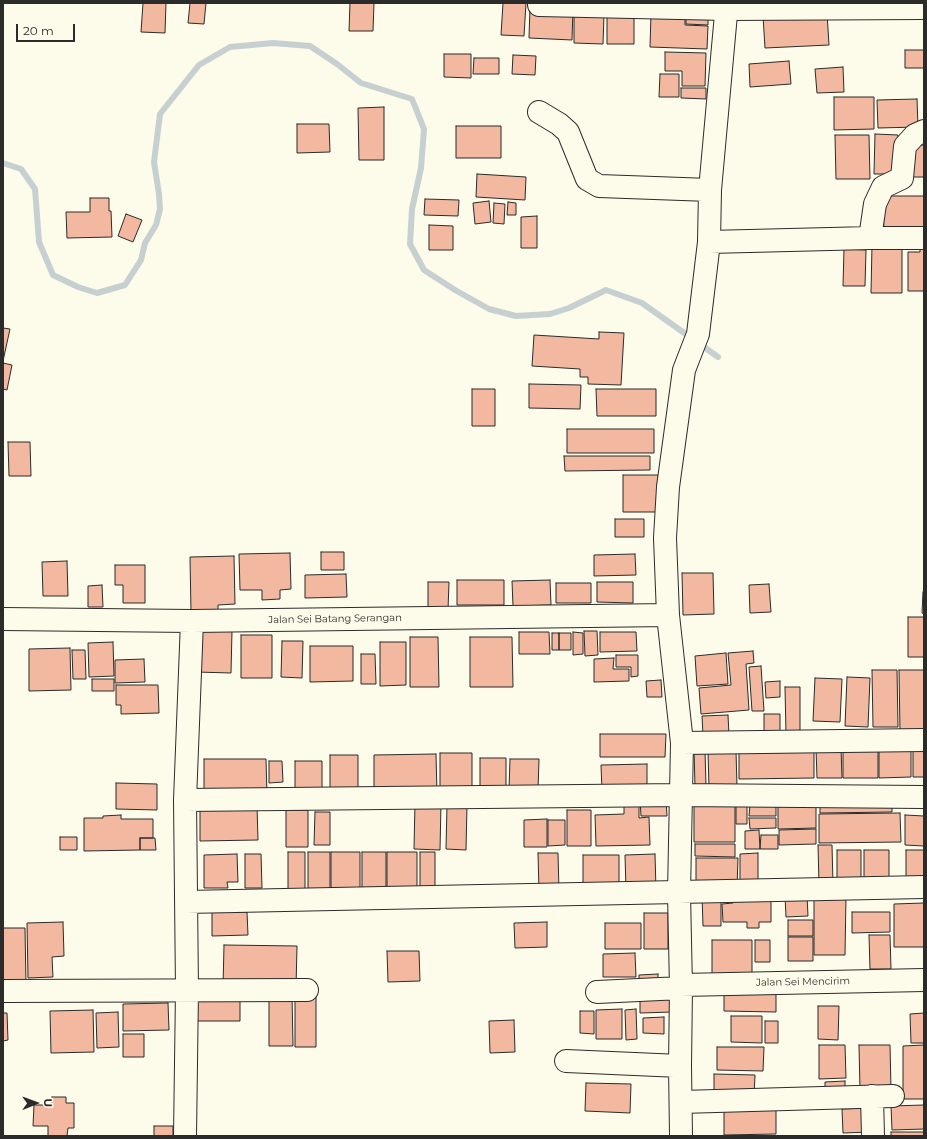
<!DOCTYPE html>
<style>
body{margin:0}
#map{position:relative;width:927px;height:1139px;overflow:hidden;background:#fdfbea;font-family:Montserrat,sans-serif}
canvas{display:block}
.frame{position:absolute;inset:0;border:4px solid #2b2b2b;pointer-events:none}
.north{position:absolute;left:16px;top:1083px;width:40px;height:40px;-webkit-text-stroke:3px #fdfbea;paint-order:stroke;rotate:89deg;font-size:11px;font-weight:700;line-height:16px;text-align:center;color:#2b2b2b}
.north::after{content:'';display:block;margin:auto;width:14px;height:18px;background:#2b2b2b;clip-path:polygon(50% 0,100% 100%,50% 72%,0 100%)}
.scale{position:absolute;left:16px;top:24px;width:59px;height:18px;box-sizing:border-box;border:2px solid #2b2b2b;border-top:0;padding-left:5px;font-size:12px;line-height:14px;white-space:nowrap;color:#2b2b2b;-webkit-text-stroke:3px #fdfbea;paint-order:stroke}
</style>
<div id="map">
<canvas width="927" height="1139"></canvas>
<div class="frame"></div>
<div class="north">U</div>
<div class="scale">20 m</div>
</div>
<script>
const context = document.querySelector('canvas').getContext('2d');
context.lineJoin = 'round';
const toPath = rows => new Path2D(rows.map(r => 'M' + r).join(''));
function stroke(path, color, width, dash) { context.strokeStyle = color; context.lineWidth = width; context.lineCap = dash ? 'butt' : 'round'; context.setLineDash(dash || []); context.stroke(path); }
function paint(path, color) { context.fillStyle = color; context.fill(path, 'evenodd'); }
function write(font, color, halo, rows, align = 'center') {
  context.font = font + ' Montserrat,sans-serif'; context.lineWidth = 3; context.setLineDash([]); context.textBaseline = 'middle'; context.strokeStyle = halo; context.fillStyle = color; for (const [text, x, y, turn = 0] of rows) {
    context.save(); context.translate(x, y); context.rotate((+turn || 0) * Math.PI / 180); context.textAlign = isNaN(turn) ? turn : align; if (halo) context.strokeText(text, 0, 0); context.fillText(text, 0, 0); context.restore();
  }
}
stroke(toPath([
 [3,163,21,169,35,189,39,242,53,275,78,287,97,293,125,285,141,260,145,243,156,225,160,209,159,194,154,162,160,114,199,65,230,47,273,43,310,46,337,64,361,83,412,99,424,129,421,168,412,209,410,244,424,270,455,290,489,309,516,316,550,314,569,308,606,290,642,303,718,357]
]), '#c7d0d0', 6);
const building = toPath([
 [143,3,166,3,165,33,141,32,143,3],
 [190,3,206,3,204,24,188,23,190,3],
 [350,3,374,3,373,31,349,31,350,3],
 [503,3,526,3,524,36,501,35,503,3],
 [530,7,573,9,572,40,529,38,530,7],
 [574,13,604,14,603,44,574,43,574,13],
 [827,13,829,45,765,48,763,16,827,13],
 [607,14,634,14,634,44,607,44,607,14],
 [651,14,685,15,685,25,708,26,707,49,650,47,651,14],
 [686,16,708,17,708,25,686,24,686,16],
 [905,50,924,50,924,68,905,68,905,50],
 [665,52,706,53,705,86,682,86,682,71,665,71,665,52],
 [444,54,471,54,471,78,444,77,444,54],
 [513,55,536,56,535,75,512,74,513,55],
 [474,58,499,58,499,74,473,74,474,58],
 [789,61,791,84,750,87,749,64,789,61],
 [843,67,844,92,817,93,815,69,843,67],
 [660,74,679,74,679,97,659,97,660,74],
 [681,88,706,88,706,99,681,98,681,88],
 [834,97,874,97,874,129,834,130,834,97],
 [917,99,918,127,878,128,877,100,917,99],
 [384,107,384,160,359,160,358,108,384,107],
 [297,124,329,124,330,152,297,153,297,124],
 [456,126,501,126,501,158,456,158,456,126],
 [875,134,898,135,896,174,874,174,875,134],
 [835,135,869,135,870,179,836,179,835,135],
 [913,145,924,145,924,177,913,177,913,145],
 [477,174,526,177,525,200,476,197,477,174],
 [883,196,924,196,924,234,884,235,883,196],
 [90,198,109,198,109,211,111,211,112,237,67,238,66,212,90,212,90,198],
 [425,199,459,200,458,216,424,215,425,199],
 [489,201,491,222,475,224,473,203,489,201],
 [508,202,516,203,516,215,507,215,508,202],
 [494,203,505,204,504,224,493,223,494,203],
 [126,214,142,220,133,242,118,236,126,214],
 [537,216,537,248,521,248,521,217,537,216],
 [429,225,453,226,453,250,429,250,429,225],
 [920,243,924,243,924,291,908,291,908,252,920,252,920,243],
 [872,245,902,245,902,293,871,293,872,245],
 [844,249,866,250,865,286,843,286,844,249],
 [3,328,10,329,3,361,3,328],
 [599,332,624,333,621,385,588,384,588,377,580,377,580,369,532,366,534,335,599,339,599,332],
 [3,363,12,365,7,390,3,389,3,363],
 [529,384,581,385,580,409,529,408,529,384],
 [472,389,495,389,495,426,472,426,472,389],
 [596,389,656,389,656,416,597,416,596,389],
 [567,429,654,429,654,453,567,453,567,429],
 [8,442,30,442,31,476,9,476,8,442],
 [564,456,650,456,650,470,565,471,564,456],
 [623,475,661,475,661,512,623,512,623,475],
 [615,519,644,519,644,537,615,537,615,519],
 [321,552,344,552,344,570,321,570,321,552],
 [290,553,291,589,280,590,280,599,262,600,262,590,240,590,239,554,290,553],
 [635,554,636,575,594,576,594,555,635,554],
 [234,556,235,604,218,605,218,613,191,613,190,557,234,556],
 [67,561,68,596,43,596,42,562,67,561],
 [115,565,145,565,145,603,123,603,123,585,115,585,115,565],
 [682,573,713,573,714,614,683,615,682,573],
 [346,574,347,597,305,598,305,575,346,574],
 [457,580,504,580,504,605,457,605,457,580],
 [550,580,551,605,513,606,512,581,550,580],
 [428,582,449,582,448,610,428,610,428,582],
 [597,582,633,582,633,603,597,602,597,582],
 [556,583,591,583,591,603,556,603,556,583],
 [769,584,771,612,750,613,749,585,769,584],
 [102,585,103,607,88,607,88,586,102,585],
 [923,592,924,592,924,614,922,613,923,592],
 [908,617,924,617,924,657,908,657,908,617],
 [197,630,232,631,231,673,196,672,197,630],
 [584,631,597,631,598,655,585,656,584,631],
 [519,632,549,632,550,654,519,654,519,632],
 [573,632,583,633,583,654,573,655,573,632],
 [600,632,636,632,637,651,600,652,600,632],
 [552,633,559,633,559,650,552,650,552,633],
 [559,633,571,633,571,650,559,650,559,633],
 [241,635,272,635,272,678,241,678,241,635],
 [410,637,438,637,439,687,410,687,410,637],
 [470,637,512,637,513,687,470,687,470,637],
 [282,641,303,641,302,678,281,677,282,641],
 [113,642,114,676,89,677,88,643,113,642],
 [380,642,406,642,406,685,380,686,380,642],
 [310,646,353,646,353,681,310,682,310,646],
 [70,648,71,690,29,691,29,649,70,648],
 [72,650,85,650,86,679,73,679,72,650],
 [753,651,754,663,746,664,749,710,701,714,699,688,731,685,728,653,753,651],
 [726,653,728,684,697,686,695,656,726,653],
 [361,654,375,654,376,684,361,684,361,654],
 [616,655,638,655,638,676,631,677,631,667,616,667,616,655],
 [614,658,613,669,629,669,629,681,594,682,594,659,614,658],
 [144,659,145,682,115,683,115,660,144,659],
 [761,666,764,711,752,711,749,667,761,666],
 [872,670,897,670,898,727,873,727,872,670],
 [899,670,924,670,924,732,900,732,899,670],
 [847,677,870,678,868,727,845,726,847,677],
 [815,678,842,679,840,722,813,721,815,678],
 [92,679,114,679,114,691,92,691,92,679],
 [661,680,662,697,647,697,646,681,661,680],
 [780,681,780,697,766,698,765,682,780,681],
 [116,685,158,685,159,713,121,714,121,705,116,705,116,685],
 [785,687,800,687,800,734,786,734,785,687],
 [764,714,780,714,780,733,764,733,764,714],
 [728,715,729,735,703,736,702,716,728,715],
 [600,734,666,734,665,757,600,757,600,734],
 [879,747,911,747,911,777,879,778,879,747],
 [913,747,924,747,924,777,913,777,913,747],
 [814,748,814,778,739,779,739,749,814,748],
 [816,748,841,748,842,778,817,778,816,748],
 [843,748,878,748,878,778,843,778,843,748],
 [694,750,705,750,706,786,695,786,694,750],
 [736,750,737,787,709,788,708,751,736,750],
 [440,753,472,753,472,793,440,793,440,753],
 [436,754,437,793,374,787,374,755,436,754],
 [330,755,358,755,358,788,330,788,330,755],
 [480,758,506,758,506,788,480,788,480,758],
 [204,759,266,759,267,795,204,796,204,759],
 [510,759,539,759,538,790,509,790,510,759],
 [269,761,282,761,283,782,269,783,269,761],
 [295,761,322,761,322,793,295,793,295,761],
 [647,764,647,790,602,791,601,765,647,764],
 [116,783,157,784,157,810,116,809,116,783],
 [666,799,667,816,641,816,640,800,666,799],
 [624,801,639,801,639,818,649,817,650,845,596,846,595,815,624,814,624,801],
 [415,803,441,803,440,850,414,849,415,803],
 [735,803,735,842,694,842,694,804,735,803],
 [736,803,747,803,747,824,736,824,736,803],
 [257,805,258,840,200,841,200,806,257,805],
 [447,805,467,805,466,850,446,849,447,805],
 [750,805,776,805,776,816,749,816,750,805],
 [778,805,816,805,816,828,778,829,778,805],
 [892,806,892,812,820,813,820,807,892,806],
 [286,810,308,810,308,847,286,847,286,810],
 [567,810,591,810,591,846,567,846,567,810],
 [315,812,330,812,330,845,314,845,315,812],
 [900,813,901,842,819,843,819,814,900,813],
 [121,815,121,819,153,819,153,838,140,838,140,850,84,851,84,818,103,818,103,816,121,815],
 [905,815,924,816,924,846,905,845,905,815],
 [749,818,776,818,776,828,750,829,749,818],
 [547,819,547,847,524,847,524,820,547,819],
 [548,820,565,820,565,845,548,846,548,820],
 [816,829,816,844,779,845,779,830,816,829],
 [759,830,760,849,745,849,745,831,759,830],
 [761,835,778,835,778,849,760,849,761,835],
 [60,837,77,837,77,850,60,850,60,837],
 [140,838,155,838,156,850,140,850,140,838],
 [695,844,735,844,735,857,695,856,695,844],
 [818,845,832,845,833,884,819,884,818,845],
 [837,850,861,850,861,880,837,881,837,850],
 [864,850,889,850,889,884,864,884,864,850],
 [906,850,924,850,924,884,906,884,906,850],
 [288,852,305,852,305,889,288,889,288,852],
 [308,852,330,852,330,889,308,889,308,852],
 [331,852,360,852,360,889,331,889,331,852],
 [362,852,386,852,386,889,362,889,362,852],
 [387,852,417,852,417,889,387,889,387,852],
 [420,852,435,852,435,889,420,889,420,852],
 [538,853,558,853,559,891,539,891,538,853],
 [758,853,758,885,740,885,740,854,758,853],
 [237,854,238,882,227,882,228,888,204,888,204,855,237,854],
 [245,854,261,854,262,888,245,888,245,854],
 [655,854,656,890,626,890,625,855,655,854],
 [583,855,619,855,619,884,583,885,583,855],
 [696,858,738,858,737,887,696,887,696,858],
 [771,894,771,922,759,922,759,928,747,928,747,922,723,922,722,904,733,903,733,895,771,894],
 [702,895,721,895,721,926,703,926,702,895],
 [785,896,807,896,808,916,786,917,785,896],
 [814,896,846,896,845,955,814,955,814,896],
 [924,903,924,947,894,947,894,904,924,903],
 [212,912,247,912,248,935,212,936,212,912],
 [852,912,890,912,890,932,852,933,852,912],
 [644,913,668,913,668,949,644,949,644,913],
 [788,920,813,920,813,936,788,936,788,920],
 [63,922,64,956,52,957,53,977,28,978,27,923,63,922],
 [547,922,547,947,515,948,514,923,547,922],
 [605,923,641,923,641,949,605,949,605,923],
 [3,928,25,928,26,985,3,986,3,928],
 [869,935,890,935,891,969,870,969,869,935],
 [788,937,813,937,813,961,788,961,788,937],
 [712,940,752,940,752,975,712,975,712,940],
 [755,940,770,940,770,962,755,962,755,940],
 [224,945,297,946,296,988,223,987,224,945],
 [387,951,419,951,420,981,388,982,387,951],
 [635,953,636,977,603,977,603,954,635,953],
 [658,974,658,986,639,987,639,975,658,974],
 [724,988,776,988,776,1012,724,1011,724,988],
 [194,993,240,993,240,1021,194,1021,194,993],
 [673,993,673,1012,640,1013,640,994,673,993],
 [292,995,293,1046,269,1046,269,996,292,995],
 [295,996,316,996,316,1047,295,1047,295,996],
 [168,1003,169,1030,123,1031,123,1004,168,1003],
 [818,1006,839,1006,838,1040,818,1039,818,1006],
 [622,1009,622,1039,596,1039,596,1010,622,1009],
 [636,1009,637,1039,626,1040,625,1010,636,1009],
 [93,1010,94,1052,51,1053,50,1011,93,1010],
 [580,1011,594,1011,594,1034,580,1033,580,1011],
 [118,1012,119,1047,97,1048,96,1013,118,1012],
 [3,1013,7,1013,8,1040,3,1041,3,1013],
 [924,1013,924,1043,911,1043,910,1014,924,1013],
 [731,1016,762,1016,762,1043,731,1042,731,1016],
 [664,1017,664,1034,643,1033,643,1018,664,1017],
 [514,1020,515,1052,490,1053,489,1021,514,1020],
 [765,1021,778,1021,778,1043,765,1043,765,1021],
 [123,1034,144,1034,144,1057,123,1057,123,1034],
 [819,1045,845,1045,846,1078,819,1079,819,1045],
 [859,1045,890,1045,891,1089,860,1090,859,1045],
 [924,1045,924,1099,903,1099,903,1046,924,1045],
 [717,1047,764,1047,763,1071,717,1070,717,1047],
 [714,1074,755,1075,754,1097,714,1096,714,1074],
 [845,1081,845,1094,825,1094,825,1082,845,1081],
 [586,1083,631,1084,630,1113,585,1111,586,1083],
 [52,1097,66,1097,66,1103,74,1103,74,1128,68,1128,67,1136,48,1136,48,1126,33,1126,34,1105,52,1105,52,1097],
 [924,1105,924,1129,892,1130,891,1106,924,1105],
 [870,1108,871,1132,843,1133,842,1109,870,1108],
 [776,1109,776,1134,724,1135,724,1110,776,1109],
 [154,1126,173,1126,173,1136,154,1136,154,1126],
 [891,1132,924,1132,924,1136,891,1136,891,1132]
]);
paint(building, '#f2b8a0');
stroke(building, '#2b2b2b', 1);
const minor = toPath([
 [539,5,727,9,924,8],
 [539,112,559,124,568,132,587,179,599,186,710,190],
 [870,238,875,204,883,187,902,178,905,146,915,135,924,131],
 [709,242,870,238,924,238],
 [3,619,192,621,668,615],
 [682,743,924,740],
 [185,800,681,795,924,797],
 [186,902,924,887],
 [681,985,924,980],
 [3,991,307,990],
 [597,992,681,988],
 [566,1061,680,1066],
 [872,1096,873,1136],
 [681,1102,893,1096],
 [185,1136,187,990,185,800,192,621],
 [681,1136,680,1066,681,988,679,893,682,743,668,615,665,538,668,487,684,370,698,334,709,242,710,190,727,3]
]);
stroke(minor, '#2b2b2b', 24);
stroke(minor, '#fdfbea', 22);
write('10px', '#2b2b2b', '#fdfbea', [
 ["Jalan Sei Batang Serangan",335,619,-1],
 ["Jalan Sei Mencirim",803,982,-1]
]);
</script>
